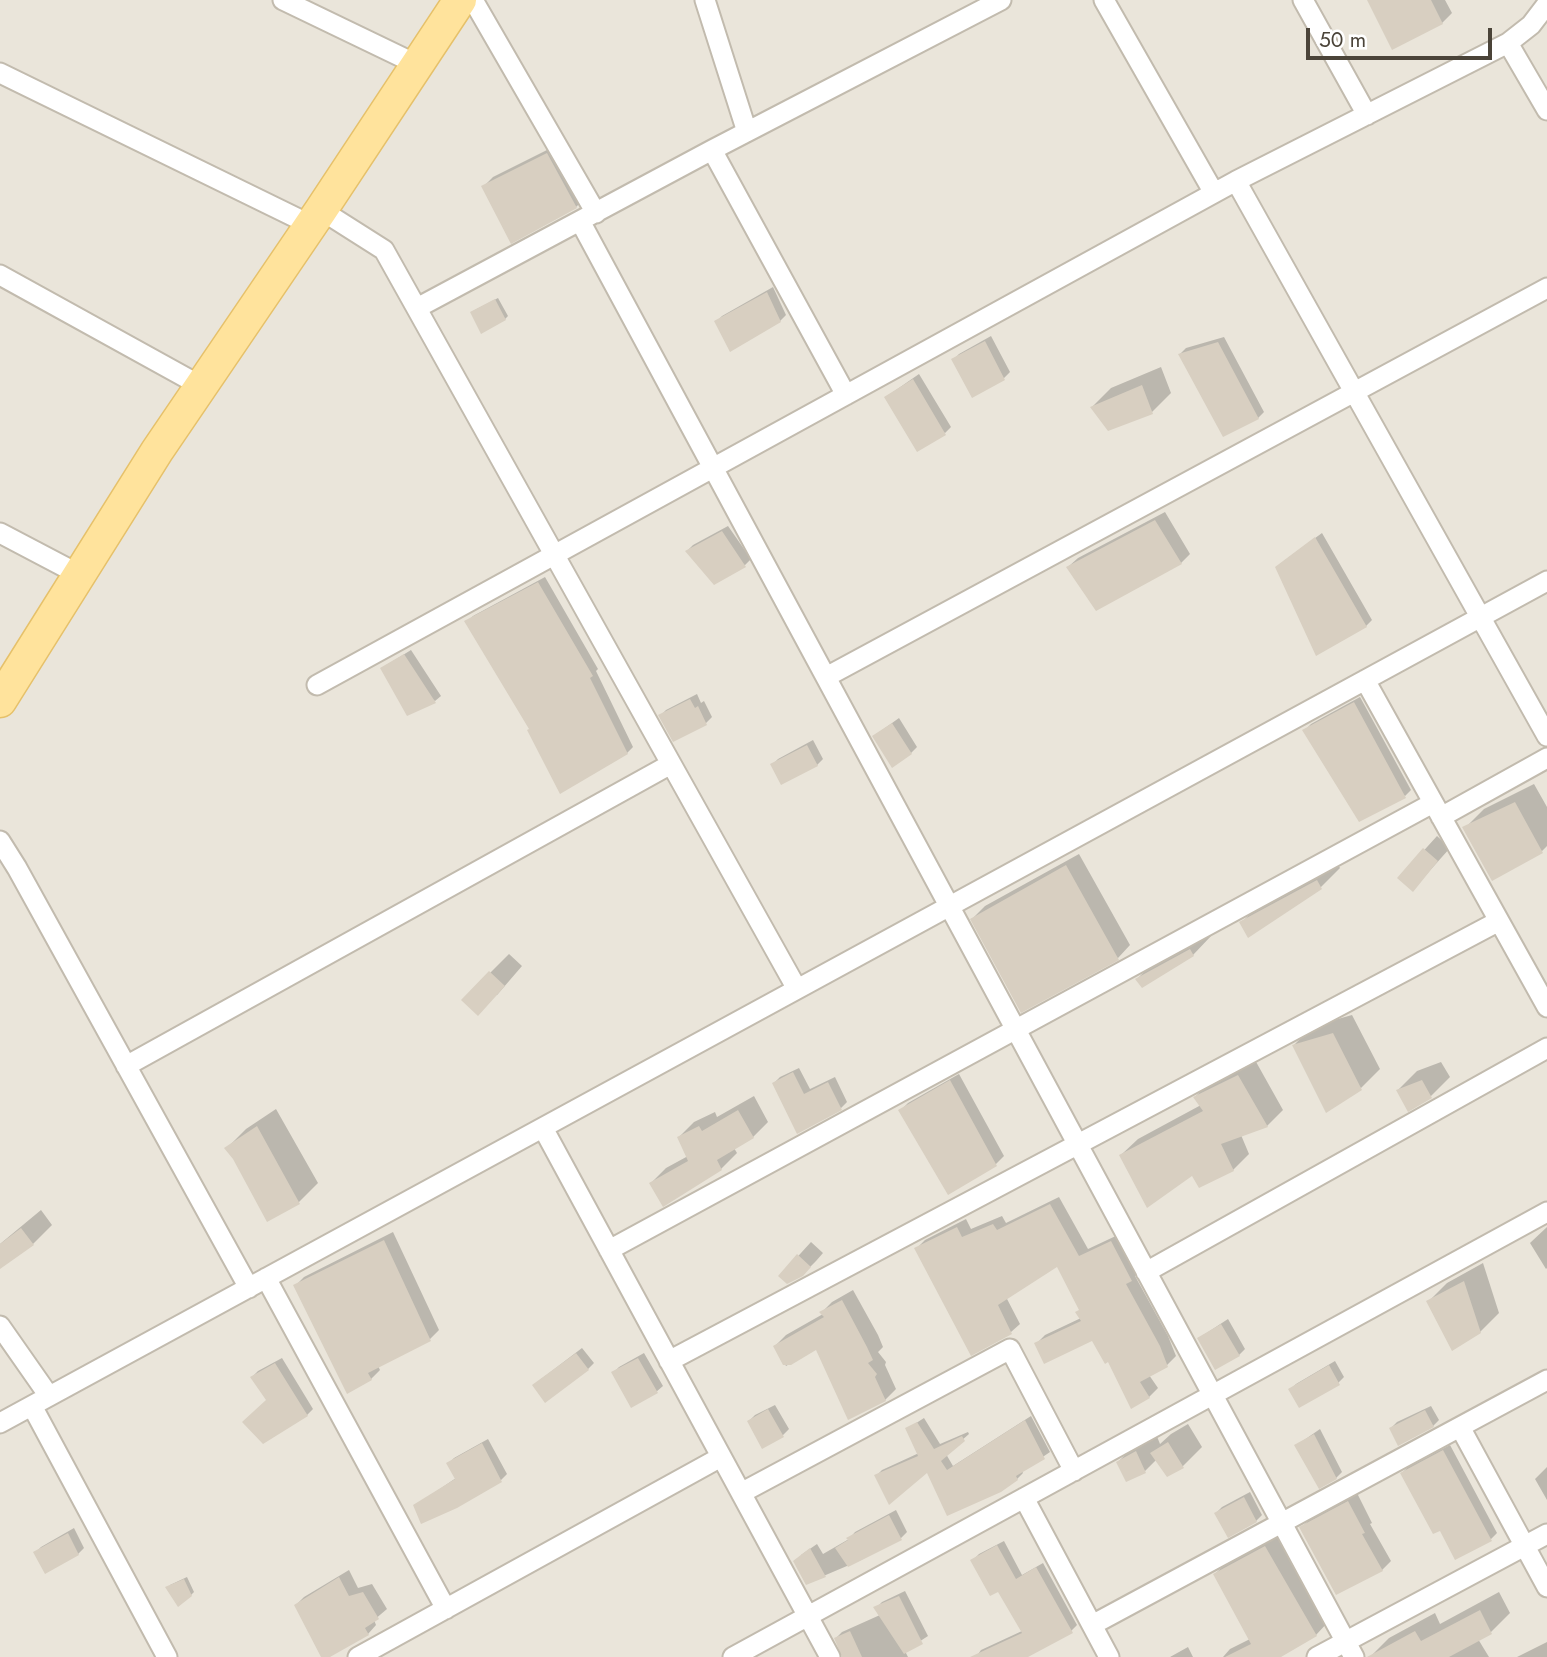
<!DOCTYPE html>
<style>
body{margin:0}
#map{position:relative;width:1547px;height:1657px;overflow:hidden;background:#f6f3ec;font-family:Jost,sans-serif}
canvas{display:block}
.scale{position:absolute;left:1306px;top:28px;width:186px;height:32px;box-sizing:border-box;border:4px solid #4b4439;border-top:0;padding-left:9px;font-size:21px;line-height:24px;white-space:nowrap;color:#4b4439;-webkit-text-stroke:5px #fff;paint-order:stroke}
</style>
<div id="map">
<canvas width="1547" height="1657"></canvas>
<div class="scale">50 m</div>
</div>
<script>
const context = document.querySelector('canvas').getContext('2d');
context.lineJoin = 'round';
function paint(path, color) { context.fillStyle = color; context.fill(path, 'evenodd'); }
const toPath = rows => new Path2D(rows.map(r => 'M' + r).join(''));
function stroke(path, color, width, dash) { context.strokeStyle = color; context.lineWidth = width; context.lineCap = dash ? 'butt' : 'round'; context.setLineDash(dash || []); context.stroke(path); }
paint(toPath([
 [0,0,1547,0,1547,1657,0,1657]
]), '#eae5da');
paint(toPath([
 [1371,0,1445,0,1452,13,1442,23],
 [557,145,586,197,576,207,483,187,493,177],
 [773,287,786,315,780,321,716,322,722,316],
 [498,298,508,316,505,319,475,310],
 [991,336,1010,372,1004,378,972,395,953,360,959,354],
 [1224,337,1264,412,1258,418,1180,354,1186,348],
 [1161,367,1171,393,1152,412,1092,407,1111,388],
 [919,374,951,427,945,433,886,397],
 [1165,512,1190,554,1181,563,1068,567,1078,558],
 [728,526,751,559,745,565,687,551,693,545],
 [1322,533,1372,620,1366,626,1284,561],
 [545,577,598,669,596,671,633,747,627,753,531,728,467,622,473,616],
 [411,650,441,696,435,701,382,668],
 [697,694,701,703,704,701,712,717,706,723,674,739,660,716,666,710],
 [1360,697,1411,790,1405,796,1305,730,1311,724],
 [899,718,917,747,911,753,874,736],
 [813,740,823,759,817,765,772,765,778,759],
 [1534,784,1547,807,1547,846,1542,851,1465,828,1484,809],
 [1437,836,1450,848,1425,876,1399,878],
 [1079,854,1130,945,1118,958,972,919,985,906],
 [1336,862,1340,868,1321,887,1249,936,1242,922,1261,903],
 [1210,931,1212,935,1193,955,1142,986,1137,979,1156,960],
 [509,954,522,966,497,995,463,1000],
 [1352,1015,1380,1069,1361,1088,1294,1045,1313,1026],
 [1255,1060,1283,1110,1267,1126,1241,1135,1249,1154,1233,1170,1121,1155,1138,1139,1201,1105,1195,1097,1211,1081],
 [1441,1062,1450,1077,1431,1096,1398,1090,1417,1071],
 [799,1068,810,1089,835,1077,847,1102,841,1108,774,1083,780,1077],
 [959,1074,1004,1156,996,1164,948,1193,900,1111,908,1103],
 [754,1096,768,1122,753,1137,734,1148,737,1153,721,1169,651,1183,666,1168,688,1156,679,1137,694,1122,715,1112,717,1117],
 [276,1109,318,1183,299,1202,268,1220,235,1158,227,1148,246,1129],
 [1059,1197,1088,1249,1120,1234,1139,1271,1135,1276,1168,1336,1176,1356,1167,1365,1149,1375,1158,1388,1149,1397,1109,1360,1093,1339,1036,1344,1045,1335,1081,1318,1081,1309,1057,1264,1006,1297,1020,1324,1011,1332,971,1354,916,1249,925,1240,966,1219,971,1229,1002,1216,1006,1223],
 [41,1210,52,1225,33,1244,0,1261,0,1244],
 [1547,1227,1547,1268,1546,1269,1530,1243],
 [393,1232,439,1330,430,1339,378,1366,380,1370,371,1379,295,1286,304,1277],
 [811,1242,823,1253,816,1261,802,1275,780,1276],
 [1483,1263,1499,1313,1480,1332,1428,1302,1447,1283],
 [853,1290,878,1335,883,1347,878,1352,886,1362,885,1365,896,1389,885,1400,817,1348,786,1366,775,1346,786,1335,823,1314,822,1312,832,1302],
 [1228,1319,1245,1349,1239,1355,1199,1338],
 [582,1348,594,1363,588,1369,540,1380],
 [644,1353,663,1386,656,1392,613,1373,619,1367],
 [282,1358,313,1409,307,1415,268,1400,252,1377,258,1371],
 [1335,1361,1344,1377,1338,1383,1290,1390,1296,1384],
 [775,1405,789,1429,783,1435,763,1446,749,1421,755,1415],
 [1431,1406,1439,1420,1433,1426,1391,1428,1397,1422],
 [1031,1416,1050,1452,1022,1471,1023,1473,1017,1479,927,1470,876,1476,882,1470,919,1453,907,1429,924,1418,940,1444,968,1432,969,1434,946,1454,953,1466],
 [1188,1424,1202,1447,1183,1466,1167,1474,1157,1459,1145,1471,1118,1462,1137,1443,1156,1434,1160,1444,1171,1434],
 [1320,1429,1342,1472,1336,1478,1297,1445],
 [488,1439,507,1474,501,1480,456,1506,415,1506,456,1478,448,1464,454,1458],
 [1450,1445,1497,1533,1491,1539,1441,1529,1402,1473,1408,1467],
 [1547,1467,1547,1500,1535,1479],
 [1250,1492,1262,1515,1256,1521,1228,1536,1216,1513,1222,1507],
 [1357,1493,1372,1523,1370,1524,1391,1561,1382,1570,1301,1528,1310,1519],
 [896,1510,907,1532,901,1538,861,1560,807,1583,801,1555,817,1544,823,1554,849,1539,855,1532],
 [74,1528,84,1548,78,1554,45,1572,35,1553,41,1547],
 [1279,1534,1329,1621,1316,1635,1277,1657,1223,1657,1230,1649,1250,1639,1215,1574,1228,1561],
 [1004,1541,1022,1575,1043,1563,1077,1625,1071,1631,1020,1657,976,1657,981,1650,1022,1631,999,1589,973,1560,979,1554],
 [349,1570,358,1588,372,1584,387,1609,374,1620,376,1625,368,1634,323,1657,296,1605,304,1597],
 [187,1577,194,1592,191,1595,170,1585],
 [905,1591,928,1636,905,1651,908,1657,844,1657,836,1638,842,1632,880,1615,876,1608,882,1602],
 [1499,1592,1510,1613,1491,1632,1478,1639,1489,1657,1370,1657,1389,1638,1435,1613,1440,1624],
 [1547,1642,1547,1657,1517,1657],
 [1188,1647,1193,1657,1170,1657]
]), '#0003');
paint(toPath([
 [1367,0,1431,0,1443,24,1392,50],
 [547,153,577,208,511,244,481,186],
 [767,292,781,322,730,352,714,321],
 [495,299,506,320,481,334,470,312],
 [985,341,1005,380,972,398,951,359],
 [1218,342,1259,419,1223,437,1178,354],
 [913,379,946,435,917,452,884,397],
 [1142,385,1153,414,1108,431,1090,407],
 [1155,520,1182,564,1096,611,1066,567],
 [722,531,746,567,714,585,685,551],
 [1315,537,1367,627,1316,656,1275,567],
 [538,582,593,676,590,678,628,754,560,794,527,730,529,729,464,621],
 [404,654,436,703,407,716,380,668],
 [690,699,695,708,698,706,707,725,673,742,658,715],
 [1354,702,1406,798,1359,822,1302,730],
 [892,723,912,754,892,768,872,736],
 [807,745,818,766,781,785,770,764],
 [1515,802,1543,853,1492,881,1462,827],
 [1423,848,1438,861,1413,892,1397,878],
 [1066,865,1119,960,1021,1013,970,919],
 [1317,880,1322,889,1248,938,1239,922],
 [1190,949,1194,956,1142,988,1135,979],
 [489,971,505,986,478,1016,461,1000],
 [1333,1033,1362,1090,1326,1113,1292,1045],
 [793,1072,804,1094,828,1082,842,1110,797,1134,772,1083],
 [1238,1075,1268,1127,1221,1144,1234,1171,1199,1188,1192,1176,1147,1208,1119,1155,1203,1111,1193,1097],
 [950,1080,997,1166,948,1195,898,1110],
 [1422,1080,1432,1098,1408,1112,1396,1090],
 [738,1110,754,1138,717,1160,722,1170,663,1207,649,1183,688,1161,677,1137,699,1126,702,1131],
 [257,1126,300,1204,267,1222,233,1159,224,1148],
 [1050,1204,1079,1256,1111,1241,1132,1281,1126,1284,1160,1346,1168,1367,1140,1382,1150,1398,1131,1409,1108,1362,1105,1364,1092,1341,1044,1364,1034,1343,1081,1321,1075,1312,1079,1310,1057,1267,998,1305,1012,1334,971,1356,914,1248,957,1227,962,1237,993,1224,997,1230],
 [21,1228,34,1245,0,1269,0,1244],
 [384,1240,431,1341,368,1373,372,1380,347,1394,293,1285],
 [797,1254,811,1267,803,1276,787,1284,778,1276],
 [1464,1281,1481,1333,1452,1351,1426,1301],
 [842,1300,867,1347,873,1360,868,1363,877,1374,875,1377,886,1401,848,1420,816,1350,791,1365,783,1365,773,1346,824,1317,819,1312],
 [1221,1324,1240,1356,1215,1370,1197,1338],
 [576,1353,589,1370,545,1403,532,1385],
 [638,1358,658,1393,631,1408,611,1372],
 [275,1363,308,1416,263,1444,242,1422,266,1400,250,1377],
 [1329,1365,1340,1385,1299,1408,1288,1389],
 [768,1409,784,1437,762,1449,747,1421],
 [1425,1410,1434,1427,1398,1446,1389,1428],
 [1025,1420,1045,1459,1016,1476,1018,1480,1001,1492,947,1516,927,1473,889,1505,874,1475,918,1456,905,1428,917,1422,934,1449,962,1436,965,1441,941,1461,947,1470],
 [1314,1434,1337,1479,1319,1489,1294,1445],
 [1168,1442,1184,1468,1167,1477,1150,1453],
 [482,1443,502,1482,457,1508,421,1524,413,1505,455,1479,446,1463],
 [1443,1450,1492,1541,1455,1560,1440,1531,1433,1534,1400,1473],
 [1136,1451,1146,1473,1126,1482,1116,1462],
 [1244,1497,1257,1522,1228,1538,1214,1513],
 [1348,1501,1365,1533,1362,1534,1383,1571,1336,1595,1299,1527],
 [889,1515,902,1540,848,1567,835,1548,848,1540,846,1538],
 [68,1533,79,1555,45,1574,33,1552],
 [997,1545,1016,1579,1036,1567,1073,1633,1028,1657,970,1657,1022,1633,998,1592,990,1596,970,1560],
 [1265,1546,1317,1636,1281,1657,1225,1657,1251,1644,1213,1574],
 [810,1548,826,1577,806,1585,793,1561],
 [339,1577,349,1596,363,1592,379,1619,365,1628,369,1635,330,1657,321,1657,294,1605],
 [184,1579,192,1596,178,1607,165,1587],
 [899,1596,923,1644,904,1654,873,1607],
 [1480,1610,1492,1634,1449,1657,1367,1657,1415,1631,1421,1641],
 [850,1631,862,1657,842,1657,834,1638]
]), '#d8cfc1');
const minor = toPath([
 [283,0,418,65],
 [473,0,596,213],
 [705,0,747,132],
 [1104,0,1214,193],
 [1303,0,1367,115],
 [1508,43,1547,110],
 [0,73,311,225],
 [712,150,846,395],
 [1236,181,1547,736],
 [321,210,384,250,797,989],
 [580,221,1354,1657],
 [0,275,201,386],
 [417,308,712,150,1001,0],
 [0,533,80,575],
 [826,677,1547,288],
 [1365,680,1547,1007],
 [317,685,1236,181,1508,43,1531,25,1547,4],
 [1441,817,1547,758],
 [0,841,17,868,249,1288],
 [126,1066,671,764],
 [543,1128,830,1657],
 [609,1250,1433,803],
 [1146,1272,1547,1048],
 [266,1278,446,1609],
 [0,1326,49,1396],
 [669,1361,1499,921],
 [32,1406,167,1657],
 [0,1423,1547,581],
 [1460,1427,1547,1587],
 [741,1493,1010,1349,1074,1471],
 [1024,1498,1109,1657],
 [1092,1625,1547,1380],
 [358,1657,721,1457],
 [733,1657,1547,1212],
 [1317,1657,1547,1534]
]);
const primary = toPath([
 [0,701,157,451,321,210,460,0]
]);
stroke(minor, '#c2bbae', 23);
stroke(primary, '#e6c16a', 35);
stroke(minor, '#fff', 19);
stroke(primary, '#ffe39c', 32);
</script>
